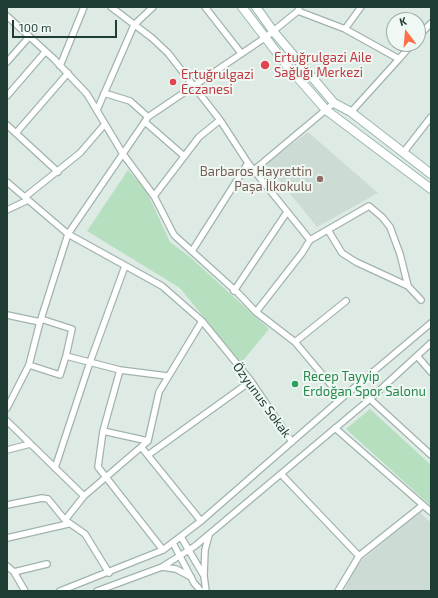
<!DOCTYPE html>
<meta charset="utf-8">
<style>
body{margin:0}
#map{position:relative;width:438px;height:598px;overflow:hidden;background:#deebe5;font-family:"Exo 2",sans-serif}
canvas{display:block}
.frame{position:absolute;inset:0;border:8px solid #1e3c33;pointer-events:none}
.north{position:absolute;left:386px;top:12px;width:40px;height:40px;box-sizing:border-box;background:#eff8f3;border:1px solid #9bada6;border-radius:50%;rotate:344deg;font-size:11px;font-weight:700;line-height:16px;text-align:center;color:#1e3c33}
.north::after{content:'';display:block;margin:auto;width:14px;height:18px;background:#fe6e4a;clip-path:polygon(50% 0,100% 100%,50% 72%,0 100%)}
.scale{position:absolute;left:12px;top:20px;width:105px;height:18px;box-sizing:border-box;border:2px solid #1e3c33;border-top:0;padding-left:5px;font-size:12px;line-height:14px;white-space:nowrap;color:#1e3c33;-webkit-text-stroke:3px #eff8f3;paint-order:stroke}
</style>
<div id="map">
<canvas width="438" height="598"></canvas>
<div class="frame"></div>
<div class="north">K</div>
<div class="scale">100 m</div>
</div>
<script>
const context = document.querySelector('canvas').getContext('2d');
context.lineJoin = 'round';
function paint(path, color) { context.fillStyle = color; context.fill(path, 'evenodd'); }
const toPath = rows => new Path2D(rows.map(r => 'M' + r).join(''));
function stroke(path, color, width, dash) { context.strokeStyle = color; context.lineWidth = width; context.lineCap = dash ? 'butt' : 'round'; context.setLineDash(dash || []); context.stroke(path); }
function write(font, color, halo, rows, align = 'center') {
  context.font = font + ' "Exo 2",sans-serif'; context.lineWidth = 4; context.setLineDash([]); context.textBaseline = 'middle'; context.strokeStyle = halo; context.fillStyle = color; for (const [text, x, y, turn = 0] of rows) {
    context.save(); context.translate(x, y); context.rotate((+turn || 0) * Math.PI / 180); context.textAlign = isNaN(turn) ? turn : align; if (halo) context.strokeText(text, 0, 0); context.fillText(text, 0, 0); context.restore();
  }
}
paint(toPath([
 [308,132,378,193,317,227,266,164],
 [420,512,431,523,431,591,344,591,357,564]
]), '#ccdbd4');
paint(toPath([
 [128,170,146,190,170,242,190,257,269,329,241,363,180,288,87,231],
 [370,409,431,465,431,506,346,429]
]), '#b5dfbe');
const street = toPath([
 [111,7,152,38,168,53,220,120,248,163,310,240],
 [205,7,241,53],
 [298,11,345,29,399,59,412,44],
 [7,16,54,59,87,94,123,154,154,196,174,235,238,293,256,312,295,342,342,398],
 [345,29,361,7],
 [418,37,431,23],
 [7,62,29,37],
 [60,66,84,7],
 [104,93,130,101,148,117],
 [7,96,45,52],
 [97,110,134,25,153,7],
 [351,112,399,59],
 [145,122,184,156],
 [7,125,58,172],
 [16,133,68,73],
 [403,153,431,117],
 [254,170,334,103],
 [7,182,68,234,162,286,202,321,251,381,292,442],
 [154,196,199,137,220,120],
 [25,197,80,153,105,124],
 [7,210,28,200],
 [328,230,342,253,356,262,408,286],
 [192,251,248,163],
 [234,291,287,212],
 [256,312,302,253,310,240,369,206,382,217,390,227,400,254,408,286,421,300],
 [7,315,40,322],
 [295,342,346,301],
 [66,356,120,370,167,376],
 [417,356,431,372],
 [29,365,60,375,66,356,72,329,41,319],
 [120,370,103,431,98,467,163,550],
 [370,399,431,455],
 [7,408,29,365,40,322,68,234,148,117,266,37,298,11,299,7],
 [7,421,84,496,65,520],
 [335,428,431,512],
 [103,431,148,441],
 [142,448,201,521],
 [7,450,30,444],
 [148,455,251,381],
 [55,468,90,362,125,266],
 [281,474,359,556],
 [84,496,148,441,159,392,202,321],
 [7,505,42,498,48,499,65,520,85,534,109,573],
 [181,537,204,576,206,591],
 [7,538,68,524],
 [173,543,194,583,201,591],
 [7,566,14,572,25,591],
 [162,567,176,569,191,577],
 [14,572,47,564],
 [204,575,205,550,209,535],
 [60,591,163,550,201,521,342,398,431,323],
 [97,591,162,567,195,546,370,399,431,343],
 [338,591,359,556,423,505]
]);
const secondary = toPath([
 [242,7,284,62,326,110,431,189],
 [256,7,273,31,334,103,351,112,431,174]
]);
stroke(street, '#a1b3ac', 8);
stroke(secondary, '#9cb8ad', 10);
stroke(street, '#fff', 5.5);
stroke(secondary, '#fff', 8);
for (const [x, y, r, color] of [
 [265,65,5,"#e0444e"],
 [173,82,4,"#e0444e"],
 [320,179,4,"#8d6e63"],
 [295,384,4,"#2e9e5b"]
]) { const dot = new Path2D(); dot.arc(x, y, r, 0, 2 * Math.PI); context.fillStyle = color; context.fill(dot); stroke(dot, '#eff8f3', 1.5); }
write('13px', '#be3a42', '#eff8f3', [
 ["Ertuğrulgazi Aile",274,58],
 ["Sağlığı Merkezi",274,73],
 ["Ertuğrulgazi",181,75],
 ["Eczanesi",181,90]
], 'left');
write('13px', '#785e54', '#eff8f3', [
 ["Barbaros Hayrettin",312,172],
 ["Paşa İlkokulu",312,187]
], 'right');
write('13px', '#27864d', '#eff8f3', [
 ["Recep Tayyip",303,377],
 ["Erdoğan Spor Salonu",303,392]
], 'left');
write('13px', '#1e3c33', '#eff8f3', [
 ["Özyunus Sokak",262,400,54]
]);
</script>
